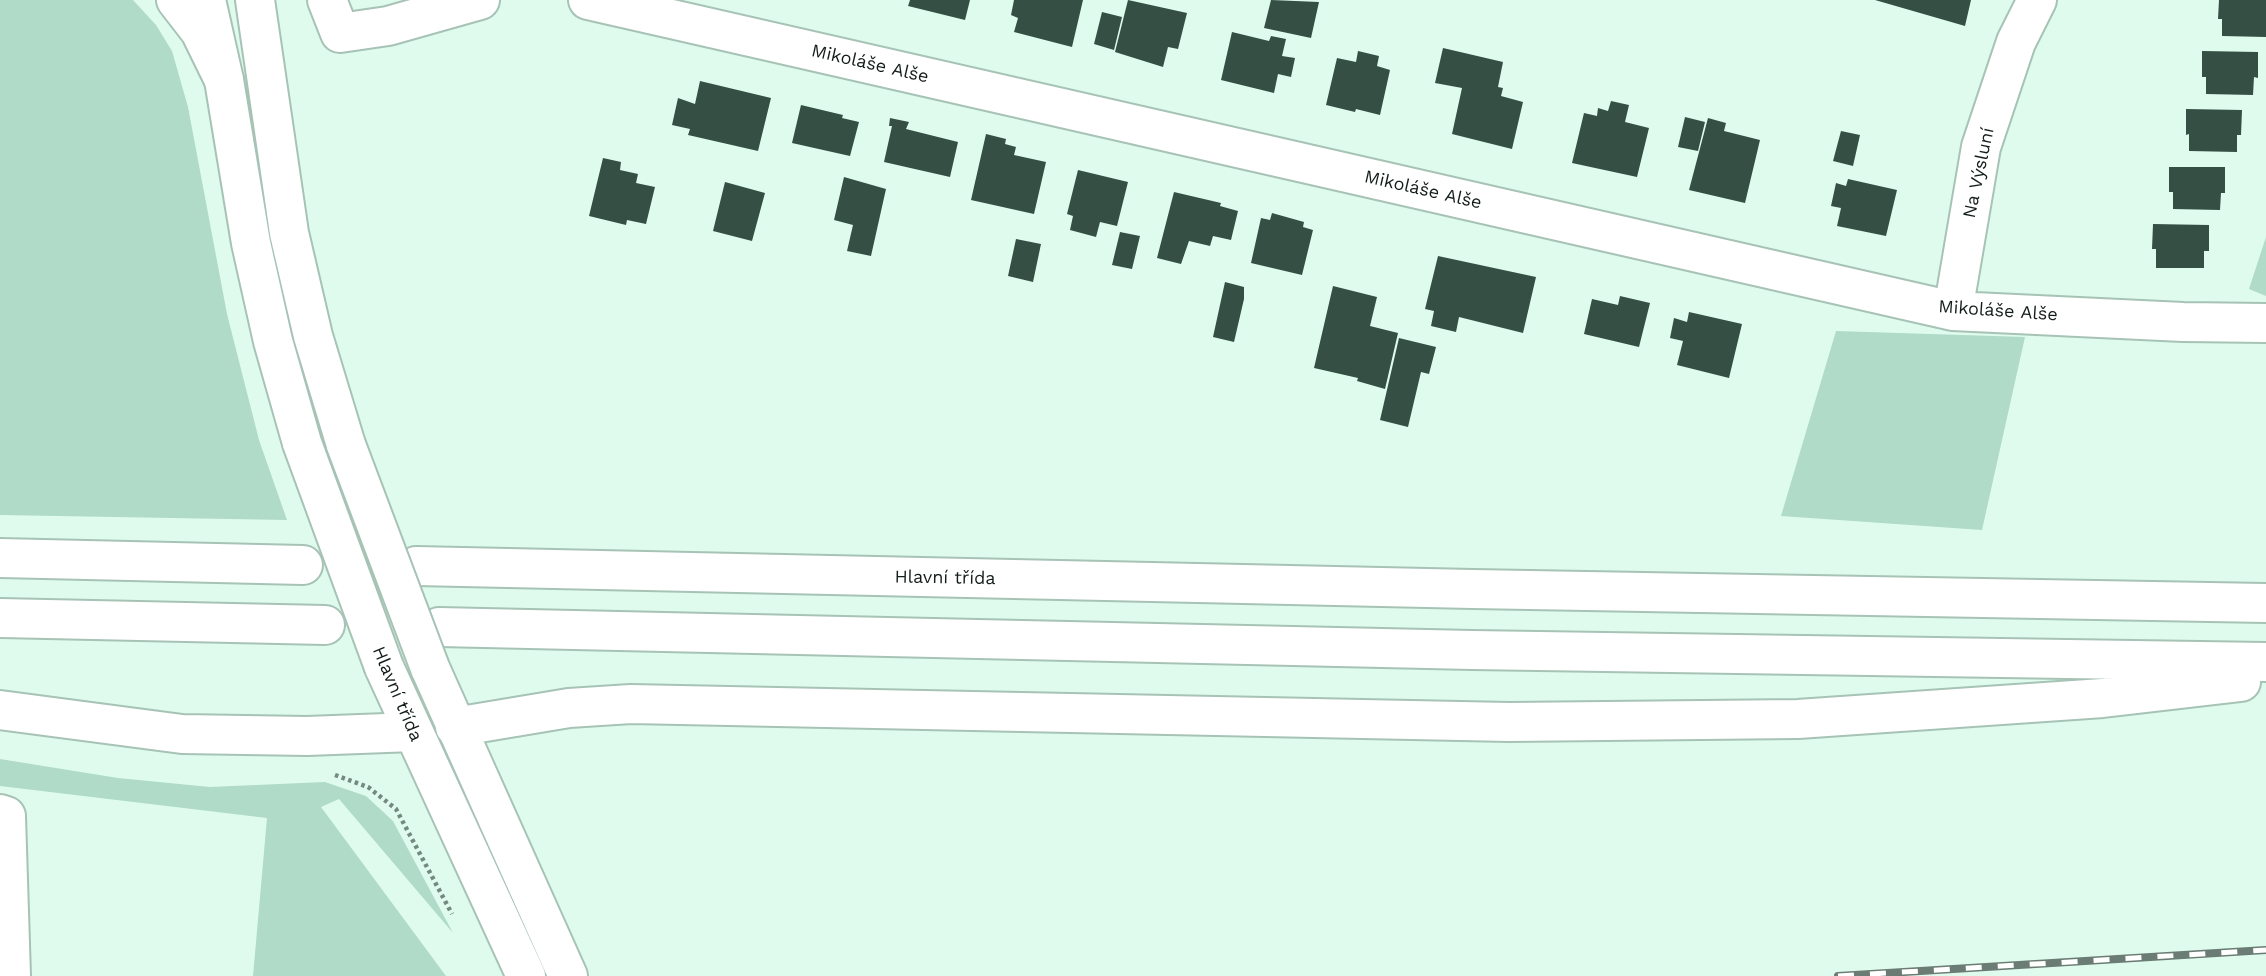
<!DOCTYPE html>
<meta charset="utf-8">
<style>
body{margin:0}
canvas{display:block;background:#defbee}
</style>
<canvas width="2266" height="976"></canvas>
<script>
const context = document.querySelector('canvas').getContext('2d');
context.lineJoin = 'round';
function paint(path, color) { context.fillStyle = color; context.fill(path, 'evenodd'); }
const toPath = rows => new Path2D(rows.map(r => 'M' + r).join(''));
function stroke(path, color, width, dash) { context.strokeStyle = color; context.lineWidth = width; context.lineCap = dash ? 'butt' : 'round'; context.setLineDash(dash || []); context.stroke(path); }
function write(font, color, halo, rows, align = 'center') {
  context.font = font + ' "Work Sans",sans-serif'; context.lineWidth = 7; context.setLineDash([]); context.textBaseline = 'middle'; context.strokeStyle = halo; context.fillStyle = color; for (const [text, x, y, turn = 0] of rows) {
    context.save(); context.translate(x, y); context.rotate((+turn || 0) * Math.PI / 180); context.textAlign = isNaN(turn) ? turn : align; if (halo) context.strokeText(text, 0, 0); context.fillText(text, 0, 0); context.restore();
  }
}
paint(toPath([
 [0,0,133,0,156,25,172,51,188,107,227,314,259,440,287,520,0,515],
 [2266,237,2266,296,2249,289],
 [1836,331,2025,337,1982,530,1781,516],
 [0,759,118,778,210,787,325,782,366,796,393,821,453,933,339,799,321,807,446,976,253,976,267,818,0,786]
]), '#b0dbc8');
paint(toPath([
 [910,0,970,0,965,20,908,6],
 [1014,0,1083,0,1072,47,1014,32,1018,18,1011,15],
 [1128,0,1187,13,1178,49,1168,47,1163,67,1115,52],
 [1271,0,1319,2,1311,38,1264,28],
 [1875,0,1971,0,1965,26],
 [2219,0,2266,0,2266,37,2222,36,2222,19,2218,19],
 [1102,12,1122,17,1114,50,1094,44],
 [1232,32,1269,41,1271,36,1286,39,1282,56,1295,58,1291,77,1278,74,1274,93,1221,80],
 [1443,48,1503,62,1498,87,1503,88,1501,96,1523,102,1512,149,1452,134,1462,88,1435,83],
 [1358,51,1379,56,1377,66,1390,70,1380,115,1356,109,1355,112,1326,105,1337,58,1356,62],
 [2202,51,2258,52,2258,78,2254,77,2253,95,2206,94,2206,77,2202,77],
 [700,81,771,98,758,151,688,135,690,129,672,125,678,98,695,104],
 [1611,101,1629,105,1625,122,1649,128,1637,177,1572,163,1584,113,1597,116,1598,108,1608,111],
 [801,105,843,115,842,118,859,122,850,156,792,143],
 [2186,109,2242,110,2241,135,2237,135,2237,152,2189,151,2189,134,2186,135],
 [1685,117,1705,122,1698,151,1678,147],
 [890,118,909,122,906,129,958,142,950,177,884,162,892,126,889,126],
 [1708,118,1726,123,1724,131,1760,140,1745,203,1689,190],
 [1841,131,1860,135,1853,166,1833,161],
 [986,134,1006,139,1005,144,1016,147,1014,155,1046,162,1034,214,971,200],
 [603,158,621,162,620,170,638,174,636,183,655,187,646,224,627,220,626,225,589,216],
 [2169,167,2225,167,2225,193,2221,193,2220,210,2173,209,2173,192,2169,192],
 [1078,170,1128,182,1117,226,1100,222,1096,237,1070,230,1073,216,1067,214],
 [844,177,886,189,871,256,847,251,853,225,834,220],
 [1848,179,1897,190,1886,236,1837,226,1841,208,1831,206,1836,183,1846,186],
 [725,182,765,193,752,241,713,231],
 [1174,192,1221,203,1220,206,1238,211,1231,240,1213,236,1210,246,1189,241,1181,264,1157,258],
 [1272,213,1304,222,1303,227,1313,230,1302,275,1251,263,1261,218,1270,220],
 [2153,224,2209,225,2209,251,2204,251,2204,268,2156,268,2156,249,2152,249],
 [1120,232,1140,236,1132,269,1112,265],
 [1016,239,1041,244,1033,282,1008,276],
 [1438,256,1536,277,1523,333,1459,317,1456,332,1431,326,1434,311,1425,309],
 [1225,282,1244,287,1244,299,1234,342,1213,337],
 [1333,286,1377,297,1370,326,1398,333,1385,389,1357,381,1358,378,1314,368],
 [1620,296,1650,303,1639,347,1584,334,1592,299,1618,305],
 [1689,312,1742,324,1729,378,1677,365,1683,341,1670,338,1674,318,1687,322],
 [1399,338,1436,347,1429,374,1421,372,1408,427,1380,420]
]), '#364f44');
const minor = toPath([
 [327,0,340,33,388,26,480,0],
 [588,0,1953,311,2183,322,2266,323],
 [1953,311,1981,147,2016,42,2037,0],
 [0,814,6,816,11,976]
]);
const major = toPath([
 [206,0,224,80,251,243,273,341,302,443],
 [255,0,289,233,313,336,346,445],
 [384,667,526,976],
 [430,668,568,976]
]);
const highway = toPath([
 [176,0,200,31,224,80],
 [0,558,303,565],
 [416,566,1473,589,2266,603],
 [0,618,325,625],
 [439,627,1472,650,2266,662],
 [0,710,182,734,307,736,413,732],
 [455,727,569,708,631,704,1509,722,1798,719,2103,698,2241,682]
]);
stroke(minor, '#a7c3b6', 42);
stroke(major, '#a7c3b6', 42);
stroke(highway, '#a7c3b6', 42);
stroke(toPath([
 [335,775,368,787,396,809,452,914]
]), '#758980', 4.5, [3.5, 3.5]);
stroke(minor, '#fff', 38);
stroke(major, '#fff', 38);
stroke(highway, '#fff', 38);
const rail = toPath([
 [1838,976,2266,950]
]);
stroke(rail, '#6a7c74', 8);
stroke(rail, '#fff', 5, [16]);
const majorBridge = toPath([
 [302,443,384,667],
 [346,445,430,668]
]);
stroke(majorBridge, '#a7c3b6', 42, []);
stroke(majorBridge, '#fff', 38);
write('18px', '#131e19', '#fff', [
 ["Mikoláše Alše",870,64,13],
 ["Na Výsluní",1979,173,-78],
 ["Mikoláše Alše",1423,190,13],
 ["Mikoláše Alše",1998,311,4],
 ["Hlavní třída",945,578,1],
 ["Hlavní třída",397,694,67]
]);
</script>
